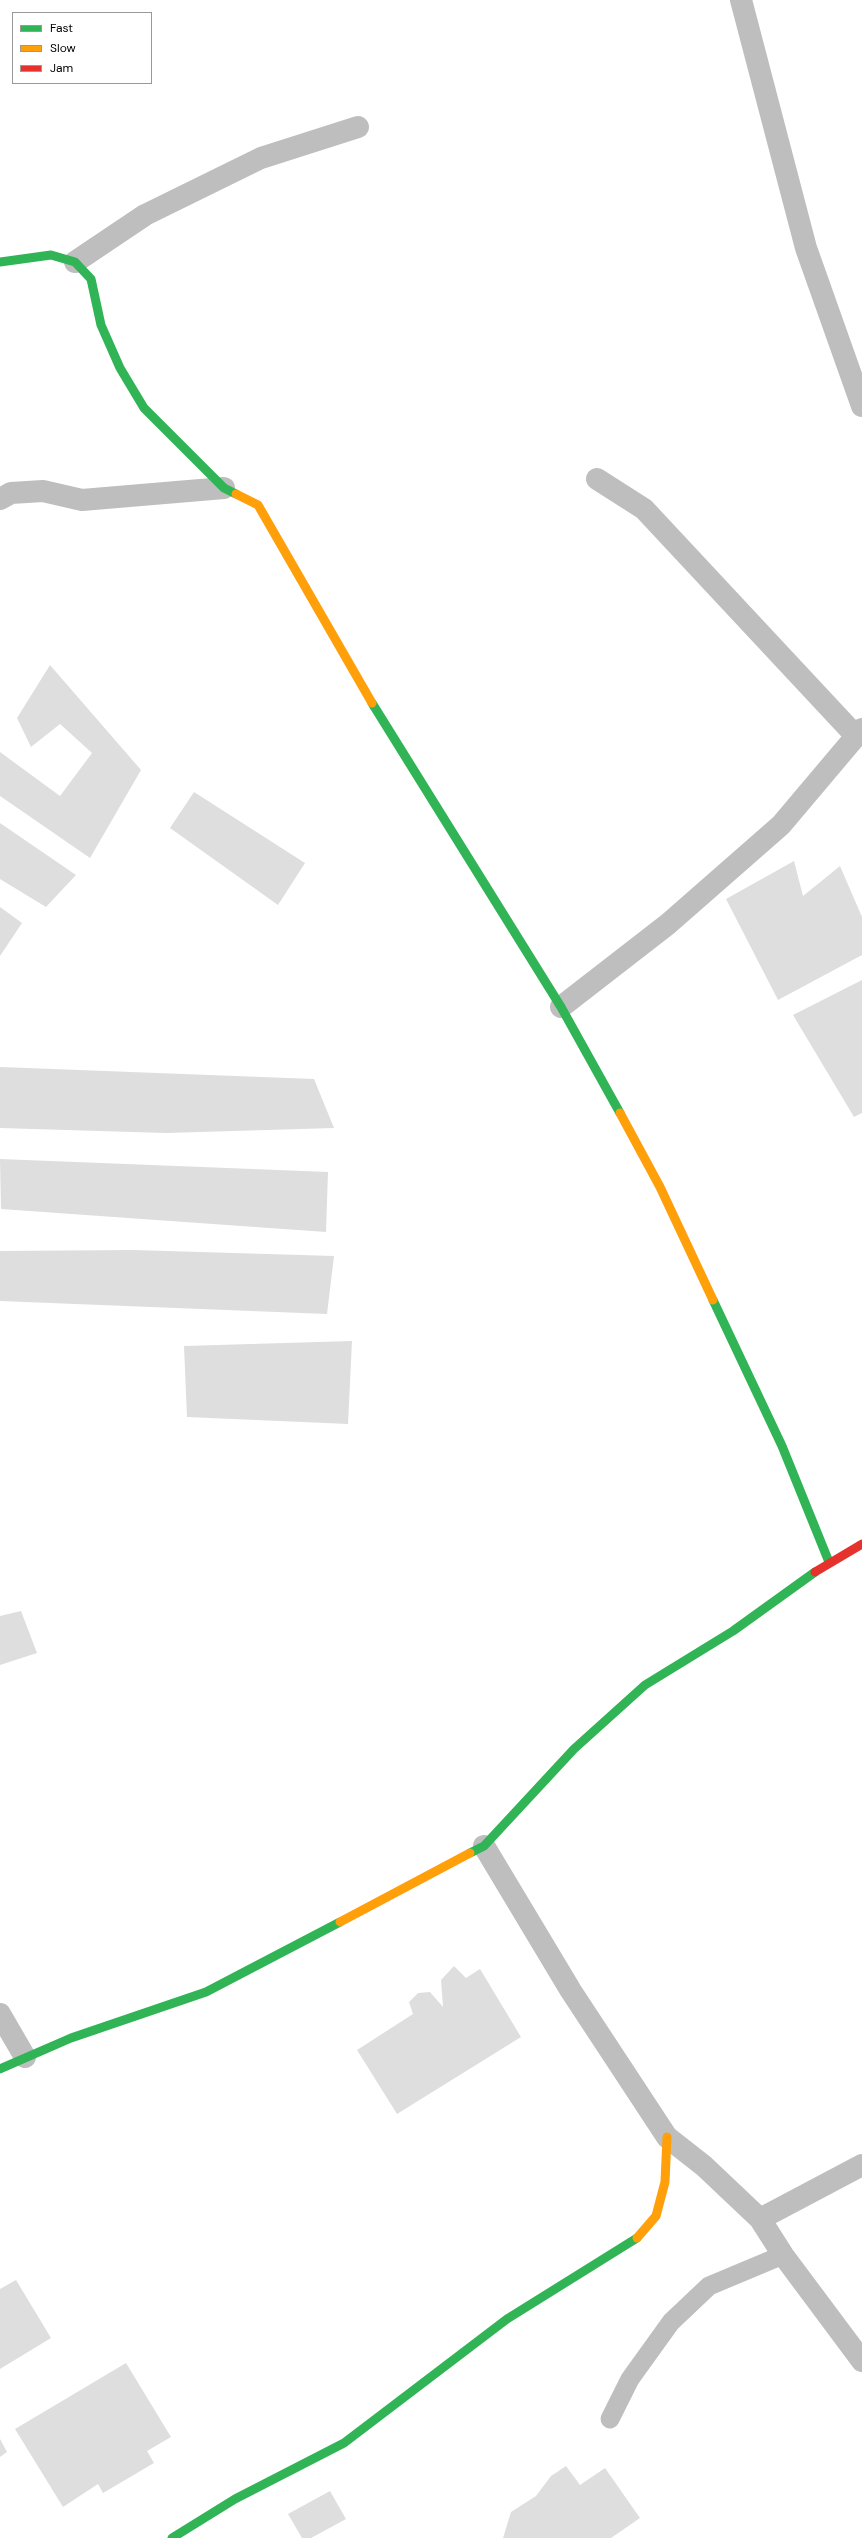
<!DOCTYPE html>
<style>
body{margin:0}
#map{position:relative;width:862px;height:2538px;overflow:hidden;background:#fff;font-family:"DM Sans",sans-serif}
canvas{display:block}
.legend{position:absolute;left:12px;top:12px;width:140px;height:72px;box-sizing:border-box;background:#fff;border:1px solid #999;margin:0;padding:5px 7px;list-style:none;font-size:12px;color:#000}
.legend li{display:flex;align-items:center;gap:8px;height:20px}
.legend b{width:20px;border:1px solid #999}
</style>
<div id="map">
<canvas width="862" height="2538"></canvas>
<ul class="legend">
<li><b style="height:5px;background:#30b455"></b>Fast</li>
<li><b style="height:5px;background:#ff9f0a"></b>Slow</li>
<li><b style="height:5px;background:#e5322d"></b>Jam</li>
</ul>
</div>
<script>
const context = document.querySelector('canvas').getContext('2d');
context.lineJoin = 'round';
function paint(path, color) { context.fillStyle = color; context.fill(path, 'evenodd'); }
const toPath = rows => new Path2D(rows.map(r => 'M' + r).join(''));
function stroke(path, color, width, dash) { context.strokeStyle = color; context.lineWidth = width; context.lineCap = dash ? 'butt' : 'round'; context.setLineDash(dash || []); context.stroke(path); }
paint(toPath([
 [50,665,141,770,90,858,0,796,0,752,60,796,92,753,60,724,31,747,17,718],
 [194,792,305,863,278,905,170,828],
 [0,823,76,875,46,907,0,879],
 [794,861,803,896,840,866,862,917,862,955,778,1000,726,899],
 [0,907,22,923,0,956],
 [862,980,862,1113,854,1117,793,1015],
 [0,1067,314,1079,334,1128,166,1133,0,1128],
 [0,1159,328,1172,326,1232,1,1209],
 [133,1250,334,1256,327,1314,0,1301,0,1251],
 [352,1341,348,1424,187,1417,184,1346],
 [21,1611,37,1653,0,1665,0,1616],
 [454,1966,466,1978,480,1969,521,2037,397,2114,357,2050,413,2014,409,2002,418,1993,430,1992,443,2007,441,1980],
 [16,2280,51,2338,0,2369,0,2289],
 [126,2363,171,2437,147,2451,154,2463,103,2493,98,2484,63,2507,15,2429],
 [0,2439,7,2452,0,2457],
 [566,2466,580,2485,605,2468,640,2518,611,2538,503,2538,511,2512,536,2496,551,2476],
 [330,2491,346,2519,311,2538,302,2538,288,2514]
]), '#dedede');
stroke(toPath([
 [610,2419,630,2379,671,2322,709,2286,783,2255]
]), '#bebebe', 19);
stroke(toPath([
 [741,0,806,248,862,406],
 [75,262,145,215,261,158,358,127],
 [597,479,644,509,855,735],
 [0,499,11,493,43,491,82,500,224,488],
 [561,1007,668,924,781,825,862,729],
 [484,1846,571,1991,667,2137,704,2166,760,2219,783,2255,862,2361],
 [0,2014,25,2057],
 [760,2219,862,2165]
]), '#bebebe', 22);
stroke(toPath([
 [0,262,51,255,75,262,91,279,101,325,120,368,144,408,224,488,236,494],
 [372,703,561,1007,620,1113],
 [713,1300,782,1446,829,1562],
 [470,1853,484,1846,574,1749,645,1685,733,1631,815,1572],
 [0,2069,71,2038,206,1992,340,1922],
 [172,2538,235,2499,344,2443,507,2319,637,2238]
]), '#30b455', 9);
stroke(toPath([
 [236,494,258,505,372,703],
 [620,1113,660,1187,713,1300],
 [340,1922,470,1853],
 [637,2238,656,2216,665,2182,667,2137]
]), '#ff9f0a', 9);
stroke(toPath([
 [815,1572,862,1544]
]), '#e5322d', 9);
</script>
